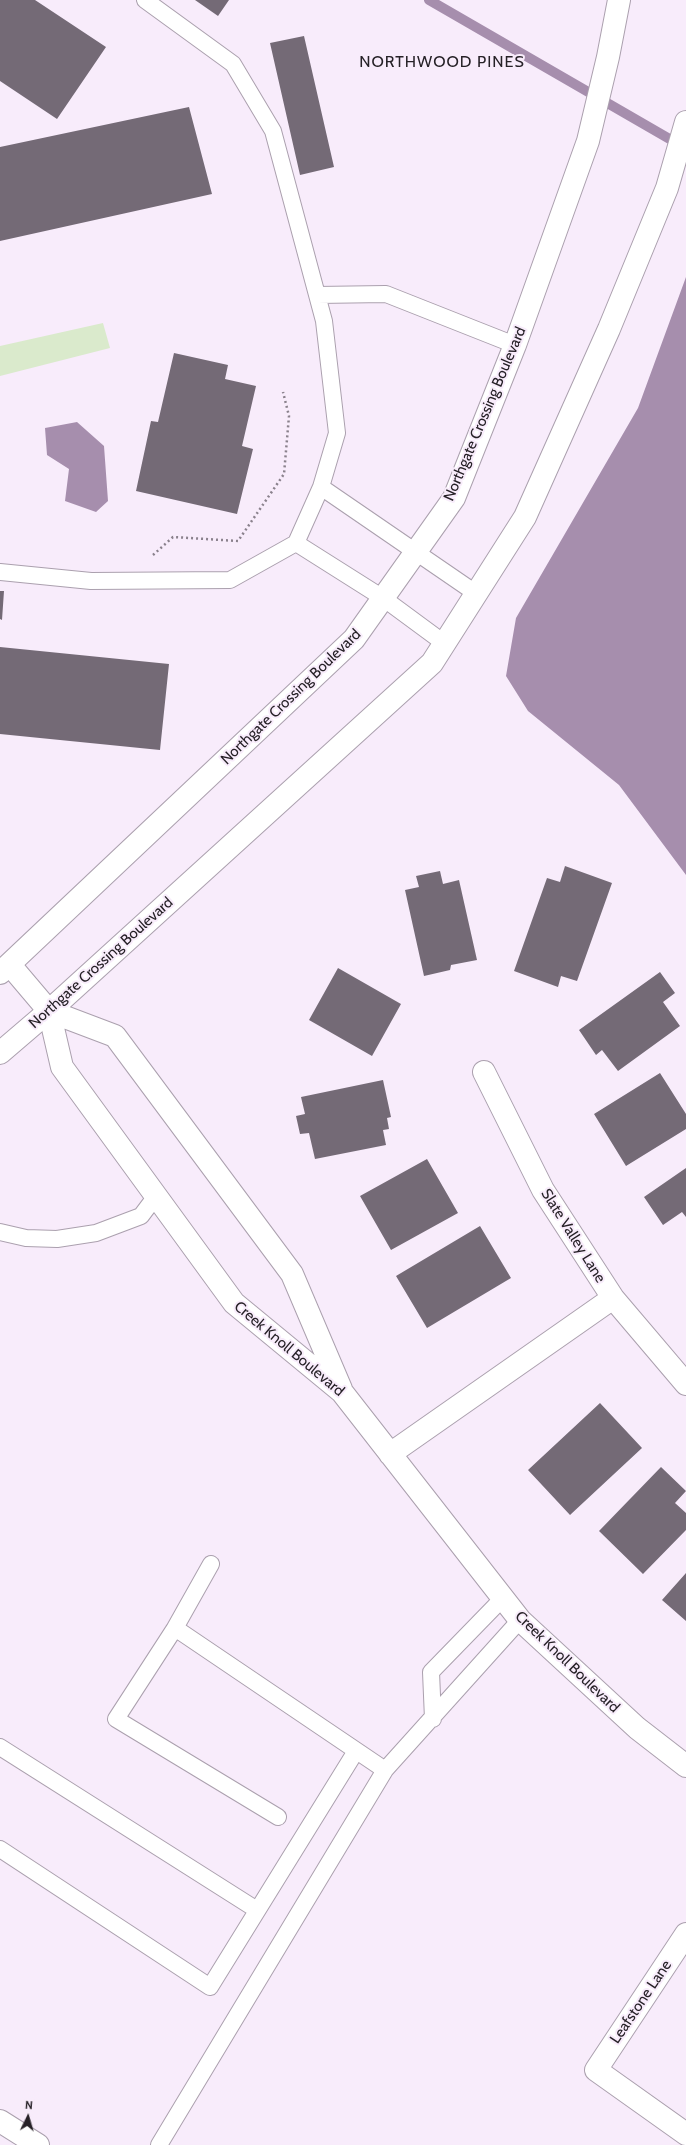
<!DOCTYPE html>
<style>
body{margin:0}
#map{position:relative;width:686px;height:2145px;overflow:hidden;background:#f8ecfb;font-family:Cabin,sans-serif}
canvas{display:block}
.north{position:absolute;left:8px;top:2097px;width:40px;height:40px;-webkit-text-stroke:3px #f8ecfb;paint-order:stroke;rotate:5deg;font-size:11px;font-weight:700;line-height:16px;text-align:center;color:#262127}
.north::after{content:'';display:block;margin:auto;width:14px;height:18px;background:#262127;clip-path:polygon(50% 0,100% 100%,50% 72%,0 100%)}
</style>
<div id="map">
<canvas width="686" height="2145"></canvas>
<div class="north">N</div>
</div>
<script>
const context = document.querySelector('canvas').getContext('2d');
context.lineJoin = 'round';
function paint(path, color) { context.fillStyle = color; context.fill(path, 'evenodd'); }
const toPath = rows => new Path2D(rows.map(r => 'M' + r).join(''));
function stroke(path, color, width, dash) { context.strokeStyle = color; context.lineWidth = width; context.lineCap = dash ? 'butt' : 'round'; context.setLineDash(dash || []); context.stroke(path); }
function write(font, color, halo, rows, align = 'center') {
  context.font = font + ' Cabin,sans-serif'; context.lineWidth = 4; context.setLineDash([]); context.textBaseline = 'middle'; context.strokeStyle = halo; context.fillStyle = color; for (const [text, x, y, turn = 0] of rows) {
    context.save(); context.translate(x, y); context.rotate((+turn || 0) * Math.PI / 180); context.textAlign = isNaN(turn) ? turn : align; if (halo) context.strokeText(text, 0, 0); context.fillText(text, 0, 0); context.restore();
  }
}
paint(toPath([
 [103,323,110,348,0,376,0,346]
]), '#daeacc');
paint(toPath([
 [686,277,686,875,619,785,528,711,506,676,516,618,638,408],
 [77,422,104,446,108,501,96,512,65,501,69,469,47,455,45,428]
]), '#a68ead');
stroke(toPath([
 [429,0,680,145]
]), '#a68ead', 10);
paint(toPath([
 [0,0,35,0,106,47,57,119,0,81],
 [195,0,229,0,218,16],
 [304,36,334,167,300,175,270,43],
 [189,107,212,194,0,241,0,147],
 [174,353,228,365,225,379,256,386,242,446,253,449,237,514,136,491,151,421,158,422],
 [0,591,4,591,2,620,0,619],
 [0,647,169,664,160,750,0,734],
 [565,866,612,883,577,981,561,976,558,987,514,971,547,878,560,882],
 [440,871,443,884,459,880,477,960,451,965,450,970,424,976,405,890,419,887,416,876],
 [338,968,401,1004,372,1056,309,1020],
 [660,972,675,993,663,1002,680,1026,618,1071,602,1050,596,1055,579,1030],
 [660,1073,686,1114,686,1129,626,1166,594,1114],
 [383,1080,391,1117,387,1118,389,1129,383,1130,386,1145,315,1159,309,1133,300,1134,296,1116,305,1114,301,1097],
 [427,1159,458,1213,391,1250,360,1196],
 [686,1168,686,1217,682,1212,663,1225,644,1197],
 [480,1226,511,1278,427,1328,396,1276],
 [600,1403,642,1448,570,1515,528,1470],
 [661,1467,686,1491,675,1503,686,1513,686,1530,643,1574,599,1531],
 [686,1573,686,1621,662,1600]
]), '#746a76');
const lane = toPath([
 [317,295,386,294,515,345],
 [321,487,477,594],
 [296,543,383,598,444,643],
 [0,572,91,581,230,580,296,543,321,487,337,433,324,321,273,131,233,64,145,0],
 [0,1232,26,1238,57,1239,96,1233,141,1216,156,1196],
 [175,1628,211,1564],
 [433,1719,431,1672,503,1598],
 [0,1747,257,1910],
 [278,1817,116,1719,175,1628,385,1770],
 [0,1849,210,1987,356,1751],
 [159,2145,385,1770,520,1620]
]);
const street = toPath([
 [10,965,49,1011,62,1067,234,1303,342,1392,520,1620,637,1728,686,1766],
 [49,1011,115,1036,292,1274,341,1389],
 [484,1072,543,1190,613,1298,686,1384],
 [390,1454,613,1298],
 [686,1934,596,2070,686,2134]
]);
const secondary = toPath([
 [0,973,354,639,454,498,515,345,588,141,608,57,619,0],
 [0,1053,49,1011,432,663,525,517,609,329,667,188,686,122],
 [0,2121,38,2145]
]);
stroke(lane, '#aba0ae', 18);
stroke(street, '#aba0ae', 24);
stroke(secondary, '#aba0ae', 24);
stroke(toPath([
 [153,555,173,537,238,541,284,474,289,416,283,392]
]), '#8a818c', 2.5, [2, 3]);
stroke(lane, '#fff', 16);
stroke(street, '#fff', 22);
stroke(secondary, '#fff', 22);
write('15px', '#262127', '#f8ecfb', [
 ["Northgate Crossing Boulevard",485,414,-67],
 ["Northgate Crossing Boulevard",291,697,-44],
 ["Northgate Crossing Boulevard",101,963,-42],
 ["Slate Valley Lane",573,1236,58],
 ["Creek Knoll Boulevard",289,1349,40],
 ["Creek Knoll Boulevard",567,1662,44],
 ["Leafstone Lane",641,2002,-56]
]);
context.letterSpacing = '1px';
write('16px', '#262127', '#f8ecfb', [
 ["NORTHWOOD PINES",442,62]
]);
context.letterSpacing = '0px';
</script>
